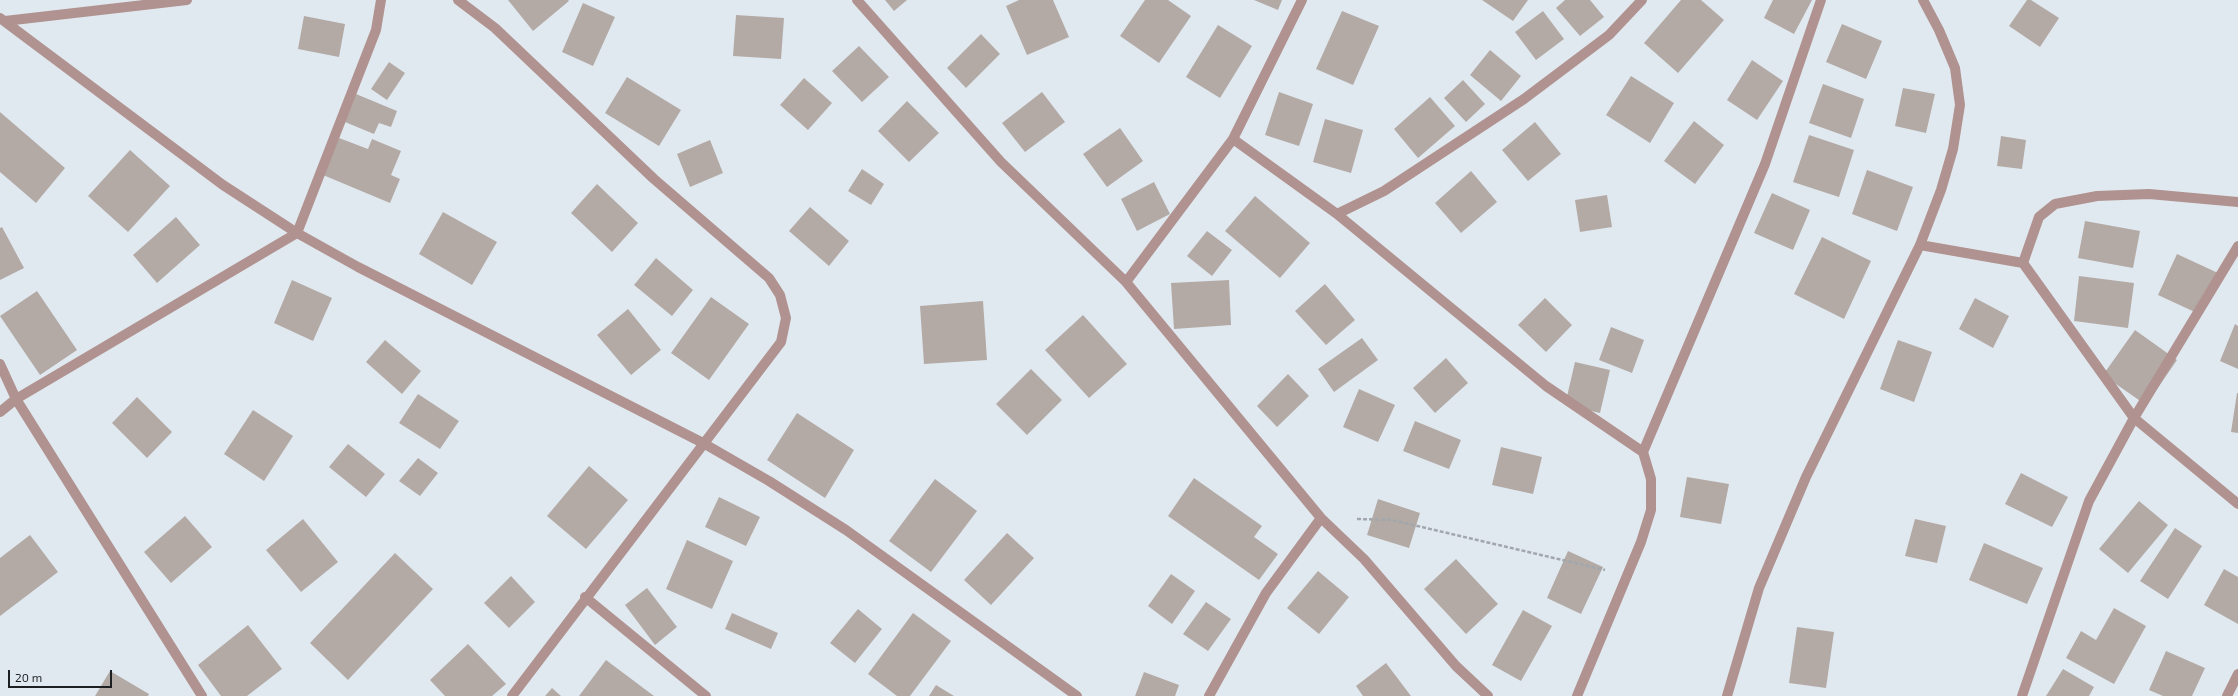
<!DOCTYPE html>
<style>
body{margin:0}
#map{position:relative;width:2238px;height:696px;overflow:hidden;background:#e1e9f0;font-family:"Exo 2",sans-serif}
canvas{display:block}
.scale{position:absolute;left:8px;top:670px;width:104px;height:18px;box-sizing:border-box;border:2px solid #1d2022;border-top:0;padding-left:5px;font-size:12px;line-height:14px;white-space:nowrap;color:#1d2022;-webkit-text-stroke:3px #e1e9f0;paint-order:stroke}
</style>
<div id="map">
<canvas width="2238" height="696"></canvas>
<div class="scale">20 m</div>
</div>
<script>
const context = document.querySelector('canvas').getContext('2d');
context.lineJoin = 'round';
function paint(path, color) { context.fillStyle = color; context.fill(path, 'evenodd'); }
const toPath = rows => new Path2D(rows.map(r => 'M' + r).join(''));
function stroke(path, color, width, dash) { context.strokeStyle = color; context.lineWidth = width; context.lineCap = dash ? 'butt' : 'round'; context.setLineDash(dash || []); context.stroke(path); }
paint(toPath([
 [508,0,568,0,569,1,533,31],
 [885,0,907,0,894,11],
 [1019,0,1053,0,1069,37,1027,55,1006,6],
 [1145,0,1168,0,1191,16,1159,63,1120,36],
 [1254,0,1282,0,1278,10],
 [1482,0,1528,0,1513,21],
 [1565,0,1590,0,1604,17,1580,36,1556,8],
 [1681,0,1701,0,1724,20,1678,73,1644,43],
 [1773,0,1812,0,1794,34,1764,18],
 [2027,0,2031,0,2059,18,2040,47,2009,26],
 [583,3,615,17,593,66,562,52],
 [1342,11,1379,26,1353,85,1316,69],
 [1543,11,1564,39,1536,60,1515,32],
 [736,15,784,18,781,59,733,56],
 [304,16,345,24,339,57,298,49],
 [1842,24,1882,41,1866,79,1826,62],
 [1218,25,1252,46,1220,98,1186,77],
 [981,34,1000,54,966,88,947,68],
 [859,46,889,77,862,102,832,71],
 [1490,50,1521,76,1501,101,1470,75],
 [1752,60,1783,81,1757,120,1727,100],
 [389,62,405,73,387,100,371,89],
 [1631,76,1674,103,1650,143,1606,115],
 [627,77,681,110,659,146,605,113],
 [804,78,832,103,808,130,780,105],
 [1463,80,1485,104,1466,122,1444,98],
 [1823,84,1864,99,1851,138,1809,123],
 [1903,88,1935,94,1926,133,1895,126],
 [1042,92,1065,122,1025,152,1002,123],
 [1279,92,1313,104,1299,146,1265,135],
 [356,94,397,111,391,127,379,123,374,134,345,122],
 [1430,97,1455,126,1418,158,1394,129],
 [907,101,939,133,909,162,878,131],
 [0,112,65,168,36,203,0,172],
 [1325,119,1363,130,1351,173,1313,162],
 [1694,121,1724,145,1695,184,1664,161],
 [1535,122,1561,154,1528,181,1502,150],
 [1120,128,1143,161,1107,187,1083,154],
 [1809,135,1854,150,1839,197,1793,182],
 [2001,136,2026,140,2022,169,1997,166],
 [339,138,368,149,372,139,401,151,391,175,400,179,390,203,323,175],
 [710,140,723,173,690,187,677,154],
 [130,150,170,186,128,232,88,196],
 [862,169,884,184,871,205,848,191],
 [1867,170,1913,187,1897,231,1852,214],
 [1471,171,1497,202,1461,233,1435,203],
 [1154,182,1170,214,1137,231,1121,199],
 [597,184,638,223,612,252,571,213],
 [1772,193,1810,210,1793,250,1754,233],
 [1607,195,1612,227,1580,232,1575,200],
 [1255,196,1310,243,1280,278,1225,231],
 [810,207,849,241,829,266,789,231],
 [443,212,497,242,472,285,419,254],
 [176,217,200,245,157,283,133,255],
 [2085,221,2140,231,2133,268,2078,258],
 [2,227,24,268,0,280,0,228],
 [1207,231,1232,250,1212,276,1187,256],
 [1822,237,1871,261,1844,319,1794,294],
 [2177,254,2218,273,2199,314,2158,295],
 [656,258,693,290,672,316,634,285],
 [2079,276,2134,283,2128,328,2074,321],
 [292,280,332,298,313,341,274,323],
 [1229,280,1231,325,1174,329,1171,283],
 [1325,284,1355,320,1326,345,1295,311],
 [37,291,77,350,40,375,0,316],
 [711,297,749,324,709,380,671,353],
 [1545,298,1572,325,1546,352,1518,325],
 [1975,298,2009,316,1993,348,1959,329],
 [983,301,987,360,924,364,920,306],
 [628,309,661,350,631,375,597,335],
 [1083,315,1127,364,1089,398,1045,350],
 [2235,324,2238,326,2238,369,2220,361],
 [1611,327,1644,340,1632,373,1599,360],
 [2135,330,2177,360,2146,405,2103,375],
 [1362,338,1378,360,1334,392,1318,369],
 [385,340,421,371,402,394,366,362],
 [1898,340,1932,352,1914,402,1880,389],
 [1446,358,1468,383,1435,413,1413,388],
 [1575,362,1610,370,1600,413,1565,405],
 [1031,369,1062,400,1027,435,996,404],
 [1288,374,1309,396,1277,427,1257,406],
 [1359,389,1395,405,1378,442,1343,427],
 [2237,393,2238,393,2238,433,2231,432],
 [418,394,459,421,440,449,399,423],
 [137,397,172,432,147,458,112,423],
 [253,410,293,436,264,481,224,454],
 [797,413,854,450,825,498,767,460],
 [1415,421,1461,440,1449,469,1403,451],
 [348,444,385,474,366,497,329,467],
 [1501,447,1542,457,1533,494,1492,485],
 [418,458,438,473,420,496,399,481],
 [589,466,628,500,586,549,547,516],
 [2021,473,2068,497,2052,527,2005,504],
 [1687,477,1729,484,1721,524,1680,517],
 [1194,478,1262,526,1254,537,1278,554,1259,580,1168,516],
 [935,479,977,511,931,572,889,541],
 [719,497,760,517,746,546,705,527],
 [1378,499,1420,513,1409,548,1367,535],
 [2139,501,2168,525,2128,573,2099,549],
 [185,516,212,547,171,583,144,552],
 [303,519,338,562,301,592,266,550],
 [1915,519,1946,526,1937,563,1905,556],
 [2175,528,2202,546,2168,599,2140,581],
 [1007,533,1034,558,991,605,964,580],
 [30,535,58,572,0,616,0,558],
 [687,540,733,561,712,609,666,589],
 [1984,543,2043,568,2027,604,1969,580],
 [1568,551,1603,567,1581,614,1547,598],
 [395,553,433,589,348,680,310,643],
 [1456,559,1498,604,1466,634,1424,589],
 [2224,569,2238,577,2238,624,2204,605],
 [1318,571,1349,597,1319,634,1287,608],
 [1171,574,1195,591,1172,624,1148,606],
 [511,576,535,602,509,628,484,603],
 [647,588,677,627,655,645,625,605],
 [1206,602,1231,619,1208,651,1183,634],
 [2114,608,2146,626,2114,684,2066,658,2081,631,2096,640],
 [858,609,882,629,855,663,830,643],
 [1523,610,1552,626,1521,681,1492,665],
 [732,613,778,633,771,649,725,629],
 [913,613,951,641,910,696,897,696,868,674],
 [248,625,282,669,247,696,221,696,198,665],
 [1797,627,1834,632,1826,688,1789,683],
 [468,644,506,684,492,696,445,696,430,680],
 [2166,651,2205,668,2192,696,2163,696,2149,690],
 [606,660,654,696,579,696],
 [1386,663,1411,696,1363,696,1356,686],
 [2063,669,2094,687,2089,696,2046,696],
 [110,671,149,694,148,696,95,696],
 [1144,672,1179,685,1175,696,1135,696],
 [936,685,954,696,929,696],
 [552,688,561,696,545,696]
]), '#b3aaa6');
stroke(toPath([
 [1357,519,1392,520,1605,570]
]), '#a1a7ac', 2.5, [4, 2]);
stroke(toPath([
 [458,0,495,28,654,179,769,278,780,295,786,318,781,342,512,696],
 [857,0,1001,162,1126,282,1321,518,1364,559,1456,666,1488,696],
 [0,18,223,185,297,233,358,267,703,443,769,481,846,530,1077,696],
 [5,21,187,0],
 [1233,139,1337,214,1546,386,1643,452],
 [1337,214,1384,191,1524,99,1609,35,1642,0],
 [1920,245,2023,263,2134,418,2089,501,2022,696],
 [2238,246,2134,418,2238,504],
 [2023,263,2039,217,2055,204,2097,196,2149,194,2238,202],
 [1126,282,1233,139,1302,0],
 [0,364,16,399,202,696],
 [0,412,16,399,297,233,376,30,381,0],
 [585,597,706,696],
 [1209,696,1266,593,1321,518],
 [1577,696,1641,542,1651,510,1651,479,1643,452,1765,164,1821,0],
 [1727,696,1759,588,1806,477,1920,245,1941,190,1953,149,1960,105,1955,68,1939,30,1923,0],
 [2227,696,2238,674]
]), '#b09390', 10);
</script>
